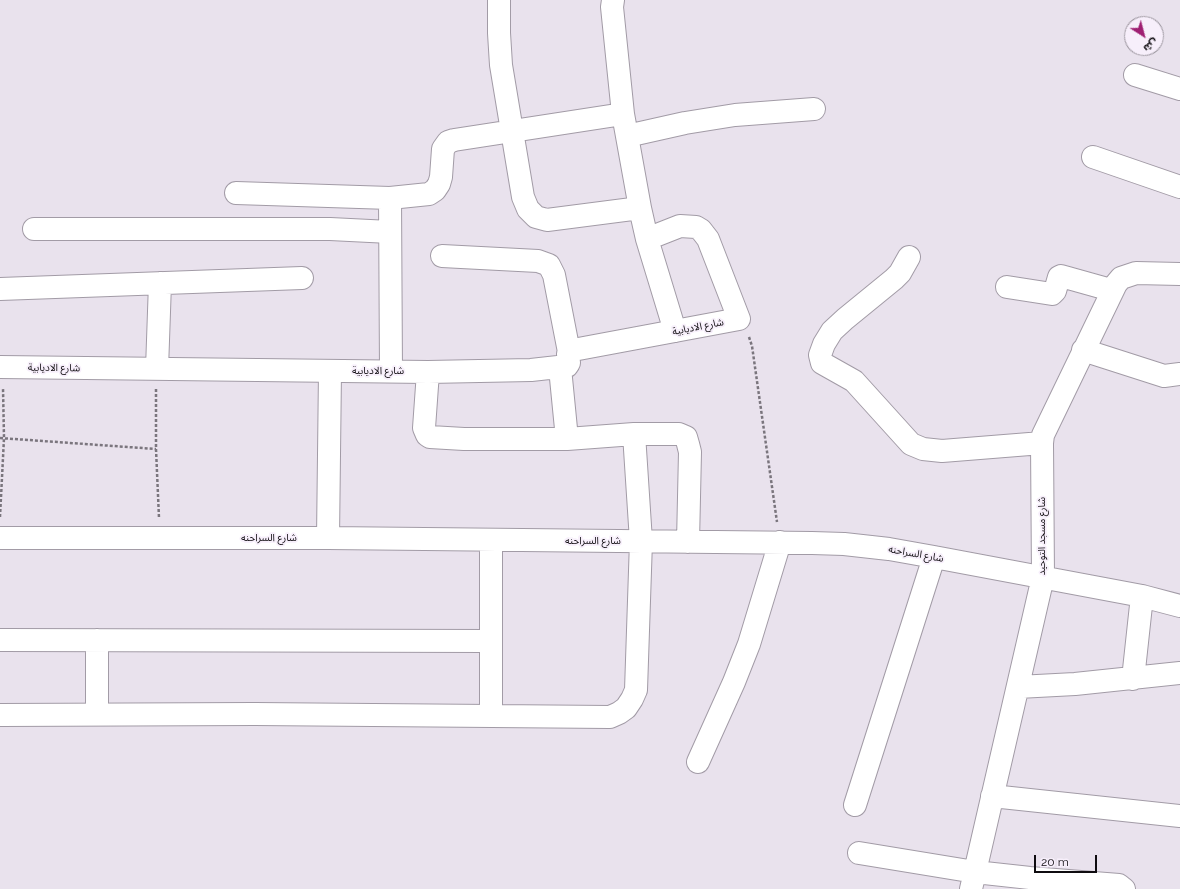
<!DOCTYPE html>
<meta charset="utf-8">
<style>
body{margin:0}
#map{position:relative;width:1180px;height:889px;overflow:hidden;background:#e9e2ed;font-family:Raleway,"Noto Sans Arabic",sans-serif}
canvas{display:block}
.north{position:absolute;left:1124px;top:16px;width:40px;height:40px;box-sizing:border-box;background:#f7effb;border:1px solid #9a949d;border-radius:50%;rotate:144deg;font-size:11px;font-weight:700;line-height:16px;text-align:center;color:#0f0c10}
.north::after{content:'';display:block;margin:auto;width:14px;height:18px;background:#9f2073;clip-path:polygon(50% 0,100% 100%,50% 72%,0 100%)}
.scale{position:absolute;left:1034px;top:855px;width:63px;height:18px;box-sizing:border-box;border:2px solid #0f0c10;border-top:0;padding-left:5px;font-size:12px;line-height:14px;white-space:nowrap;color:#0f0c10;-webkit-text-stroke:3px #f7effb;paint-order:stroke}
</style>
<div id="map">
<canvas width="1180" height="889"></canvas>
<div class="north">ش</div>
<div class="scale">20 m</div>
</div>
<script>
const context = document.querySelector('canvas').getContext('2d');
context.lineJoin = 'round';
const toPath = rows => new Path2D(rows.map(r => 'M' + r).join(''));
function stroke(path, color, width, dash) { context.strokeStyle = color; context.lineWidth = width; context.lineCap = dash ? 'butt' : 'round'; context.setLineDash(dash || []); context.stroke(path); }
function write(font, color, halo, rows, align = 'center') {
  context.font = font + ' Raleway,"Noto Sans Arabic",sans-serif'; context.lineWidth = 3.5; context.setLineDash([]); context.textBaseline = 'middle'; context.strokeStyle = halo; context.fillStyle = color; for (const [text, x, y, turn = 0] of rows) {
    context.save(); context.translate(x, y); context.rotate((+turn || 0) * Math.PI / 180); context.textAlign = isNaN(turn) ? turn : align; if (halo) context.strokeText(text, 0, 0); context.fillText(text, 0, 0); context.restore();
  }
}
const minor = toPath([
 [499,0,499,33,501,65,523,197,528,209,536,217,547,220,640,208],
 [613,0,612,7,623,114,640,208,647,239,675,331],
 [1135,75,1180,89],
 [627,136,685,123,735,115,814,109],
 [1093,157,1180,187],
 [236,193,390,198,429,194,435,190,439,184,441,177,443,149,448,142,454,140,623,114],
 [390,198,391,371],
 [34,229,330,229,390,232],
 [442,256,538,261,549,265,554,275,569,352],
 [909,257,900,273,894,279,845,319,832,331,824,344,820,355,822,363,854,381,911,444,923,449,942,451,1042,443],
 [1007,287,1052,294,1055,291,1059,277,1061,276,1111,290],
 [0,289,302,278],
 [1083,350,1164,376,1180,374],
 [0,367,428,372,531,370,567,366,569,363,568,354,573,350,739,319,708,239,701,230,696,227,680,226,647,239],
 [560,368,567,439],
 [157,369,160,283],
 [428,372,424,428,427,435,430,437,464,439,567,439,634,434,679,434,686,437,688,444,690,452,688,542],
 [0,538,328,538,812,543,844,544,889,549,934,557,1142,596,1180,606],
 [328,538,330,371],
 [0,640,490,641],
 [97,640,97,714],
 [1133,679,1142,596],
 [1018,687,1075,684,1180,673],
 [0,715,255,714,610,717,619,713,626,708,632,699,636,690,641,541,634,434],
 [491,715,491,540],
 [698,762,734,682,749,644,780,542],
 [992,796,1180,816],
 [855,805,934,557],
 [859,853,975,872,1030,878,1119,885,1124,889],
 [971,889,1043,577,1042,443,1043,435,1116,284,1121,278,1136,273,1180,274]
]);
stroke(minor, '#a29ba6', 24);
stroke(toPath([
 [749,337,752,346,777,522],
 [156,389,156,449,159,518],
 [0,438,156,449],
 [0,517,4,438,3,388]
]), '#7a757d', 2.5, [3, 2]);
stroke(minor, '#fff', 22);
write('10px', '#0f0c10', '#f7effb', [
 ["شارع الاديابية",698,327,-11],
 ["شارع الاديابية",54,368,1],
 ["شارع الاديابية",378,371],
 ["شارع مسجد التوحيد",1042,536,-90],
 ["شارع السراحنه",269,538],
 ["شارع السراحنه",593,541],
 ["شارع السراحنه",916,554,10]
]);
</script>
